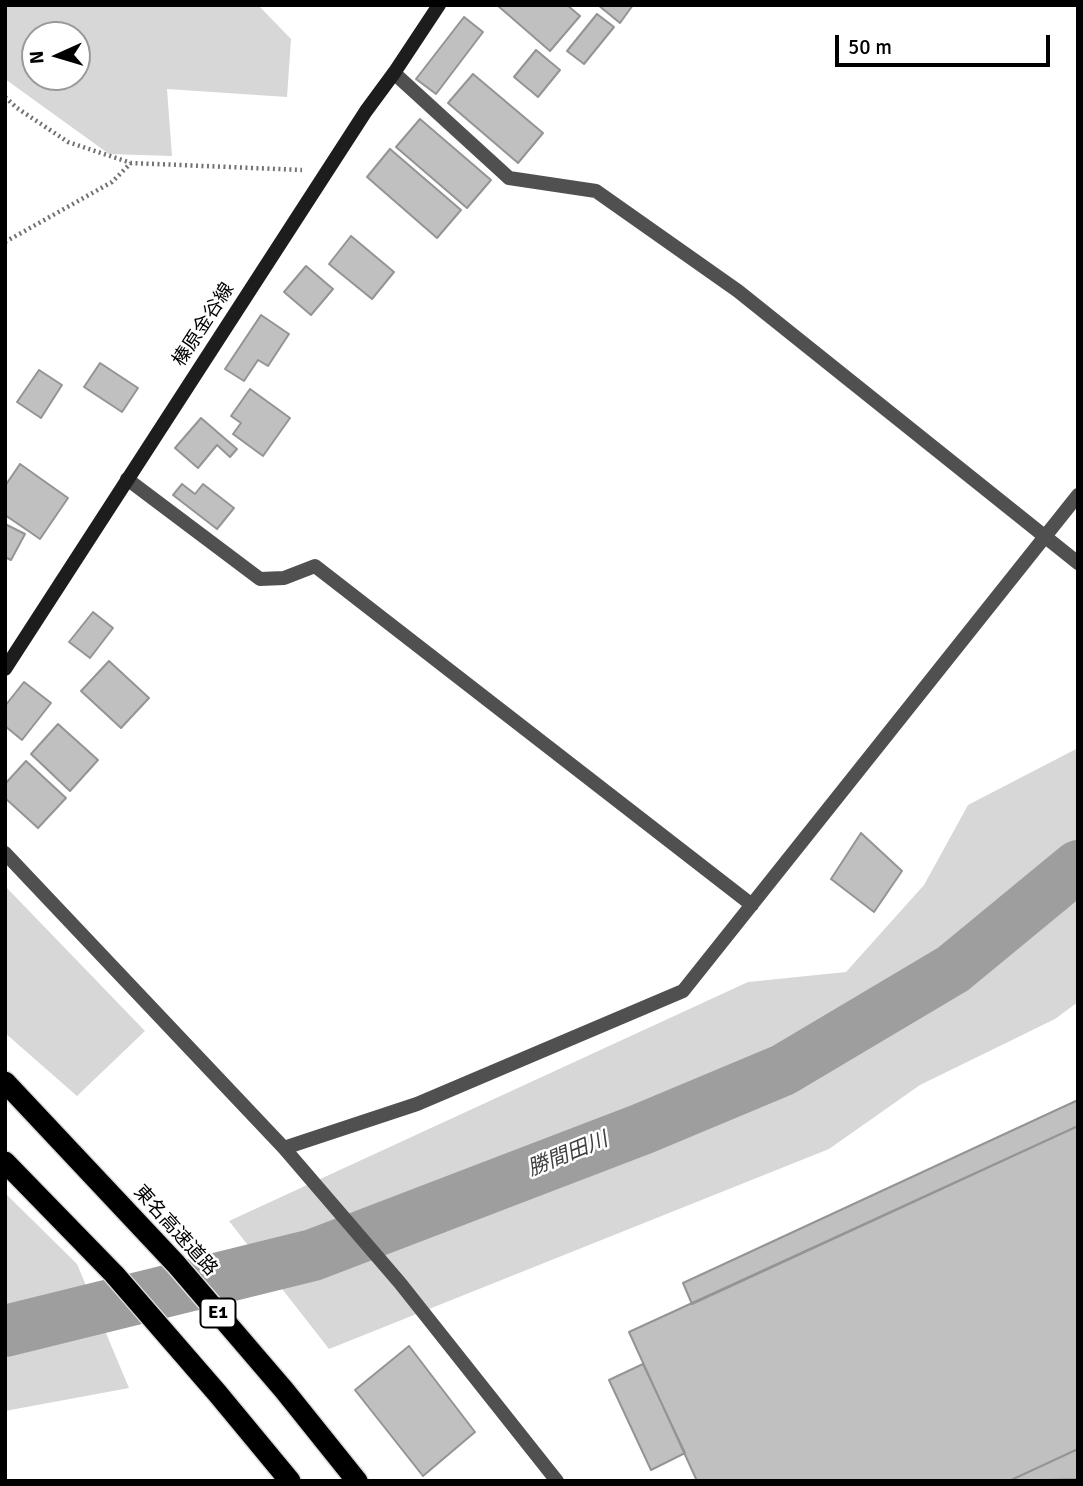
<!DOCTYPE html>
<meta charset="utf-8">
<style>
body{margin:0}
#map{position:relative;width:1083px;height:1486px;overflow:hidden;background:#fff;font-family:Signika,sans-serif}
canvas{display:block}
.frame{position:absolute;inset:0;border:7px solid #000;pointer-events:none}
.north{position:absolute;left:21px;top:21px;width:70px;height:70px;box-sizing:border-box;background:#fff;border:2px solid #999;border-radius:50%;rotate:266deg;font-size:19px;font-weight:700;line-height:28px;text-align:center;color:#000}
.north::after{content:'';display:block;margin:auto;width:24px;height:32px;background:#000;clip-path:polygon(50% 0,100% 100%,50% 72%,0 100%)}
.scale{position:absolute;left:835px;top:35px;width:215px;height:32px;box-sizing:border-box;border:4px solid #000;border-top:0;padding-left:9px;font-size:21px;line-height:24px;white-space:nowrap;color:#000;-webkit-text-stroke:5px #fff;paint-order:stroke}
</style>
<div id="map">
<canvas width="1083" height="1486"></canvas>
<div class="frame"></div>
<div class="north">N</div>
<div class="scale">50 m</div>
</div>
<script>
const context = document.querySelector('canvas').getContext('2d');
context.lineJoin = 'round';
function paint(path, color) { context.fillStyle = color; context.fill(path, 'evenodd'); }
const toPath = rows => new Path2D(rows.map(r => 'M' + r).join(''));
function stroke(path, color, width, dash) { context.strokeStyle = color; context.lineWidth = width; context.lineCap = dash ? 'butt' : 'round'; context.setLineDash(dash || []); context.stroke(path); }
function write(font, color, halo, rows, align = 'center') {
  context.font = font + ' Signika,"Noto Sans JP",sans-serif'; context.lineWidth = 5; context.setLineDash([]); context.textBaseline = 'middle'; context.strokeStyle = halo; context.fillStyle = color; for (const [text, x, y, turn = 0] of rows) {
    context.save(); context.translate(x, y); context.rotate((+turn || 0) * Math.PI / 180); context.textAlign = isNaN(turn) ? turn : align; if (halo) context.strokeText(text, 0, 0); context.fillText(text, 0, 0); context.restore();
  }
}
paint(toPath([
 [5,5,258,5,291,39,287,97,167,89,172,156,109,154,5,79],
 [35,35,77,35,77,77,35,77],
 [1078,748,1078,1002,1055,1019,920,1085,829,1149,329,1349,229,1221,748,982,846,972,924,885,968,805],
 [5,886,145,1031,77,1096,5,1033],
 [5,1193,77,1264,129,1388,5,1411]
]), '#d7d7d7');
stroke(toPath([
 [5,1331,313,1255,642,1129,783,1070,953,969,1078,866]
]), '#9e9e9e', 52);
const building = toPath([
 [497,5,567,5,580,16,550,51,497,5],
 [598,5,633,5,620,23,598,5],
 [597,14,614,27,584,64,567,51,597,14],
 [464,17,483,32,436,94,416,79,464,17],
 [536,50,560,70,538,97,514,77,536,50],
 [473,74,543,133,518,163,448,103,473,74],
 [420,119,491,180,467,208,396,147,420,119],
 [390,149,461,210,437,238,367,177,390,149],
 [351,236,394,272,372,299,329,264,351,236],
 [306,266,333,289,311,315,284,292,306,266],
 [261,315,289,334,268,366,258,360,244,381,225,369,261,315],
 [100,363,138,388,122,412,84,387,100,363],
 [39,370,62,385,41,418,17,402,39,370],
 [250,389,290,418,263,456,233,434,241,423,231,416,250,389],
 [201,418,237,449,230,457,217,445,198,468,175,448,201,418],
 [20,464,68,498,40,539,5,515,5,486,20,464],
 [182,484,195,494,203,484,234,508,217,529,173,495,182,484],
 [5,524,25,534,11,560,5,557,5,524],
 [93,612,113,628,90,658,69,642,93,612],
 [109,661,149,698,121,728,81,691,109,661],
 [24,682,51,703,22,740,5,726,5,706,24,682],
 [58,724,98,760,70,791,31,754,58,724],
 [26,761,66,798,38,828,5,798,5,784,26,761],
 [861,833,902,871,874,912,831,879,861,833],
 [1078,1100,1078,1126,692,1304,683,1283,1078,1100],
 [1078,1126,1078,1449,1009,1481,697,1481,629,1332,1078,1126],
 [409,1346,475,1432,423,1476,355,1390,409,1346],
 [643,1364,685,1453,651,1470,609,1380,643,1364],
 [1078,1449,1078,1479,1009,1481,1078,1449]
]);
paint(building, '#c0c0c0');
stroke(building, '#949494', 2);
const motorway = toPath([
 [5,1082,176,1264,284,1390,357,1481],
 [5,1162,114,1274,218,1394,290,1481]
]);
stroke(motorway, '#dbdbdb', 24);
stroke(toPath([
 [5,97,17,108,68,142,131,163,302,170],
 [5,242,112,182,131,163]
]), '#727272', 4.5, [2, 3.5]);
stroke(toPath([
 [394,73,509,178,596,191,738,291,1078,563],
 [127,479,260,579,284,578,315,566,752,905],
 [5,853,284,1148,400,1283,557,1481],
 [284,1148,417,1104,683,991,1078,495]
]), '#505050', 14);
stroke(toPath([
 [5,669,366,111,394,73,439,5]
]), '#1d1d1d', 14);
stroke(motorway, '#000', 21);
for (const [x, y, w] of [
 [218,1313,35]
]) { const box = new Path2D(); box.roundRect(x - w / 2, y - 14.5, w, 29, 5); context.fillStyle = '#fff'; context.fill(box); stroke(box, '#000', 2); }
write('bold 18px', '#000', null, [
 ["E1",218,1313]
]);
write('19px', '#000', '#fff', [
 ["榛原金谷線",204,325,-57],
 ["東名高速道路",175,1231,48]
]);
write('italic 21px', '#3f3f3f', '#fff', [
 ["勝間田川",568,1155,-22]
]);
</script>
